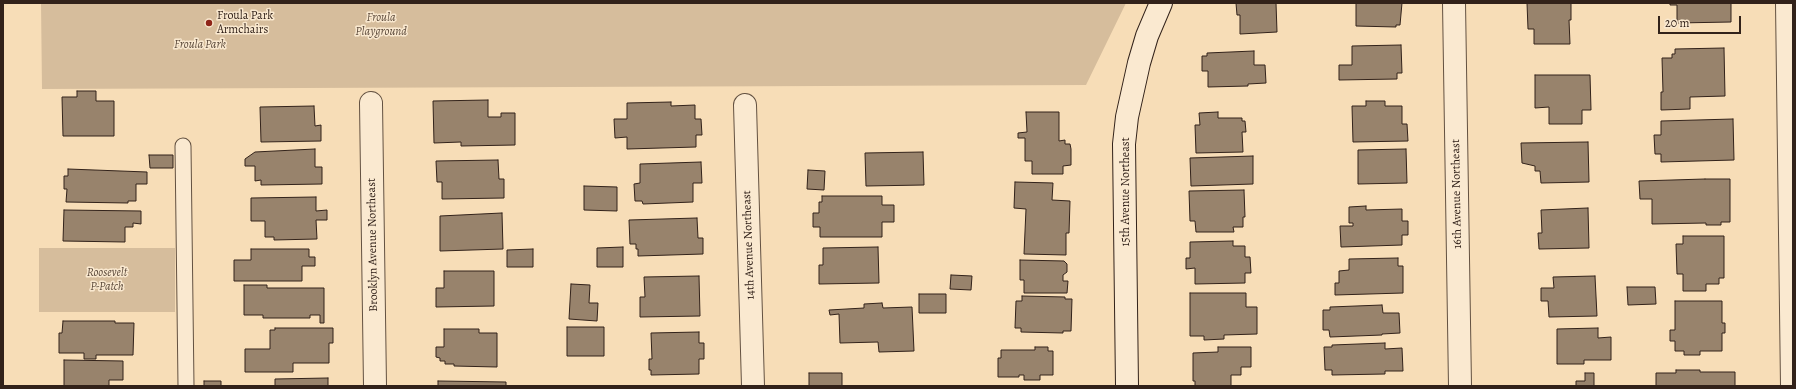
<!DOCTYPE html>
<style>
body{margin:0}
#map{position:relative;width:1796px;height:389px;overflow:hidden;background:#f7ddb7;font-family:Alegreya,serif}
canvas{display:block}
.frame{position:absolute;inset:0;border:4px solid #32221a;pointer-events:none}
.scale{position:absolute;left:1658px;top:16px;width:83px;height:18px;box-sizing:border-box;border:2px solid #32221a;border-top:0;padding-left:5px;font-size:12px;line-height:14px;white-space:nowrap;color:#32221a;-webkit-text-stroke:3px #fae9d0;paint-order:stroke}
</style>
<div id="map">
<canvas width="1796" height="389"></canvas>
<div class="frame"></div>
<div class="scale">20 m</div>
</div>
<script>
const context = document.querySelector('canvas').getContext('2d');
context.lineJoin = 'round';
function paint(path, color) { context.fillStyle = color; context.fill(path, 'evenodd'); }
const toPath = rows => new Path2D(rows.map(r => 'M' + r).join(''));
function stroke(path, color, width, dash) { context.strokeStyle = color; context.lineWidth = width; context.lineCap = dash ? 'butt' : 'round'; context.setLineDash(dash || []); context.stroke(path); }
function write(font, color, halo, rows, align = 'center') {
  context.font = font + ' Alegreya,serif'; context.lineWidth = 3; context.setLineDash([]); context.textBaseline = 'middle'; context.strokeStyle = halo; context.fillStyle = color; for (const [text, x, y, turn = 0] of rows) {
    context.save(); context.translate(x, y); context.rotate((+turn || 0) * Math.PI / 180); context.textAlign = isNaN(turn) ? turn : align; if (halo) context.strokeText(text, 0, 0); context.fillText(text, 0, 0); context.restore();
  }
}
paint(toPath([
 [41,3,1126,3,1086,85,42,89],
 [39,248,175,248,175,312,39,312]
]), '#d6bd9c');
const building = toPath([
 [1236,3,1276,3,1277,32,1240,34,1240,15,1237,15,1236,3],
 [1356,3,1402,3,1400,25,1396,25,1396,27,1356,26,1356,3],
 [1527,3,1571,3,1571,20,1569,20,1570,44,1534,44,1534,29,1528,29,1527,3],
 [1670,3,1731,3,1731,22,1677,23,1677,5,1670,5,1670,3],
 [1401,45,1402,73,1397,73,1397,79,1339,80,1339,65,1352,65,1352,46,1401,45],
 [1724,48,1725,96,1690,97,1690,109,1661,110,1661,92,1663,92,1662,58,1672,58,1672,54,1675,54,1675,49,1724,48],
 [1254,51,1254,65,1265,65,1266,83,1248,84,1248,86,1208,87,1208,71,1202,71,1202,56,1207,56,1207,53,1254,51],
 [1535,75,1590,75,1591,110,1582,110,1582,124,1549,124,1549,107,1535,108,1535,75],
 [77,91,96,91,96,101,114,101,114,136,63,136,62,97,77,97,77,91],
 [488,100,488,117,501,117,501,113,515,113,515,145,461,146,461,142,434,143,433,101,488,100],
 [1366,101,1385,101,1385,106,1402,106,1402,124,1407,124,1408,141,1353,142,1352,106,1366,106,1366,101],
 [671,102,671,106,695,105,695,119,701,119,702,135,696,135,696,147,627,149,627,137,615,138,614,119,627,119,627,103,671,102],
 [314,106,315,126,321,125,321,141,261,142,260,107,314,106],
 [1026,112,1059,112,1059,141,1065,140,1065,144,1070,144,1071,149,1071,165,1063,166,1063,174,1032,174,1032,161,1025,161,1025,138,1018,138,1018,133,1027,132,1026,112],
 [1218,112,1218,118,1242,118,1242,121,1245,121,1246,132,1242,132,1243,152,1196,153,1195,125,1200,125,1199,113,1218,112],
 [1733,119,1734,160,1661,162,1661,154,1655,154,1654,135,1661,135,1661,121,1733,119],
 [1588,142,1589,182,1541,183,1540,171,1535,171,1535,166,1522,163,1521,143,1588,142],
 [315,149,315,167,322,167,322,184,261,185,261,180,255,181,255,166,245,166,245,159,255,152,315,149],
 [1406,149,1407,183,1358,184,1358,150,1406,149],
 [923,152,924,185,866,186,865,153,923,152],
 [149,155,173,155,173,168,150,168,149,155],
 [1253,156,1253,184,1191,186,1190,158,1253,156],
 [498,160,499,179,504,179,504,198,442,199,442,182,437,182,436,161,498,160],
 [701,162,702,183,693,183,693,202,643,204,642,201,635,201,634,184,640,183,640,164,701,162],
 [68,169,147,172,147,184,136,184,136,201,128,201,128,203,66,202,67,189,64,189,64,176,68,176,68,169],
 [808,170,825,171,824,190,807,189,808,170],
 [1705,179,1730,179,1730,222,1721,222,1721,225,1706,225,1706,223,1652,224,1652,199,1640,199,1639,181,1705,179],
 [1015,182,1053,183,1052,200,1070,201,1069,233,1066,233,1066,255,1024,254,1026,209,1014,208,1015,182],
 [584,186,617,187,617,211,584,210,584,186],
 [1244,190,1245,217,1243,217,1243,227,1233,227,1234,232,1196,232,1195,221,1190,221,1189,191,1244,190],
 [822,196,882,196,882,205,894,205,894,222,882,222,882,237,820,237,820,227,813,227,813,213,819,213,819,202,822,202,822,196],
 [316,197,316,211,327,210,327,220,316,220,317,239,274,240,274,237,265,237,265,221,251,221,251,198,316,197],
 [1366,206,1366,210,1402,209,1402,221,1408,221,1408,235,1402,235,1402,245,1341,247,1340,226,1353,226,1353,223,1349,223,1349,207,1366,206],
 [1588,208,1589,248,1539,249,1538,233,1542,233,1541,210,1588,208],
 [64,210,141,211,141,224,133,223,133,227,125,227,125,242,63,241,64,210],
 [502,213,503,249,440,251,440,216,502,213],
 [697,218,698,238,703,238,703,254,638,256,638,249,636,249,636,244,630,244,629,220,697,218],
 [1683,236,1724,236,1724,278,1719,278,1719,284,1706,284,1706,291,1683,291,1683,274,1677,274,1676,244,1683,244,1683,236],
 [1233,241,1233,246,1245,246,1245,257,1250,257,1251,273,1245,273,1245,283,1195,284,1195,268,1186,269,1186,258,1190,258,1190,242,1233,241],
 [623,247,623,267,597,267,597,248,623,247],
 [878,247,879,283,819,284,819,265,823,265,823,248,878,247],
 [251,249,309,249,309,257,315,257,315,266,302,266,302,281,234,281,234,260,251,260,251,249],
 [533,249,533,267,507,267,507,250,533,249],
 [1398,258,1398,266,1403,266,1403,293,1335,295,1335,283,1339,283,1339,271,1349,270,1349,259,1398,258],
 [1020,260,1064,261,1067,264,1067,272,1063,275,1063,281,1068,281,1067,293,1024,293,1024,280,1020,280,1020,260],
 [444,271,494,271,494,306,436,307,436,288,444,288,444,271],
 [951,275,972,276,971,290,950,289,951,275],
 [699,276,700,316,640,317,640,297,645,297,644,277,699,276],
 [1595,276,1597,316,1549,317,1548,301,1541,301,1541,288,1554,288,1553,277,1595,276],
 [571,284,590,285,589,303,598,303,597,321,569,319,571,284],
 [244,285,267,285,267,288,324,288,324,323,320,323,320,315,310,315,310,318,263,318,263,315,244,315,244,285],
 [1627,287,1655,287,1656,304,1628,305,1627,287],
 [1190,293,1246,293,1246,307,1257,307,1257,334,1224,335,1224,339,1204,340,1204,336,1190,336,1190,293],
 [919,294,946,294,946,313,919,313,919,294],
 [1022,296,1065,297,1065,299,1072,299,1071,331,1063,331,1063,333,1021,332,1021,328,1015,328,1016,301,1022,301,1022,296],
 [1675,301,1722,301,1722,323,1725,323,1725,333,1722,333,1722,351,1700,351,1700,355,1684,355,1684,351,1675,351,1675,341,1670,341,1670,330,1675,330,1675,301],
 [882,303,883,308,912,307,914,351,879,352,878,342,840,343,839,314,830,315,829,310,864,308,864,304,882,303],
 [1382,305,1383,313,1399,313,1400,333,1382,334,1382,335,1330,337,1329,330,1323,330,1323,310,1330,310,1330,307,1382,305],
 [63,321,115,321,115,323,134,323,133,355,96,355,96,359,84,359,84,353,59,353,59,333,62,333,63,321],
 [567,327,604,327,604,356,567,356,567,327],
 [275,328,333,328,333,343,329,343,329,363,293,363,293,372,245,372,245,349,270,349,270,330,275,330,275,328],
 [1598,328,1598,338,1611,337,1611,360,1584,360,1584,364,1557,364,1557,329,1598,328],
 [444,329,479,329,479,333,497,333,497,367,454,366,454,364,445,364,445,361,440,361,440,358,436,357,436,347,444,347,444,329],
 [699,332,699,343,704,343,704,359,699,359,699,374,651,375,651,370,649,370,649,359,652,359,651,333,699,332],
 [1385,343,1385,349,1402,348,1403,371,1385,371,1385,374,1332,375,1332,370,1325,370,1324,347,1332,347,1332,345,1385,343],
 [1035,347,1048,347,1048,351,1053,351,1053,375,1040,375,1040,380,1024,380,1024,375,1019,375,1019,377,998,377,998,358,1001,358,1001,350,1035,350,1035,347],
 [1218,347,1251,347,1251,367,1241,367,1241,375,1231,375,1231,386,1195,386,1195,381,1193,381,1193,353,1218,352,1218,347],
 [64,360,123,361,123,380,109,380,109,386,64,386,64,360],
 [1676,370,1700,370,1700,372,1735,372,1735,386,1656,386,1656,373,1676,373,1676,370],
 [809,373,842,373,842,386,809,386,809,373],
 [1585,373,1594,373,1594,386,1576,386,1576,381,1585,381,1585,373],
 [328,378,328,386,275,386,275,379,328,378],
 [204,381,221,381,221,386,204,386,204,381],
 [438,381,506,382,506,386,438,386,438,381]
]);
paint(building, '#98836c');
stroke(building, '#32221a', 1);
const lane = toPath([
 [183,146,186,386]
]);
const street = toPath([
 [1454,3,1460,386],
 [1787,3,1792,386],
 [371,103,375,386],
 [745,105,753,386]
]);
const secondary = toPath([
 [1127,386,1124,144,1127,117,1139,63,1147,36,1161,3]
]);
stroke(lane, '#635141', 17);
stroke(street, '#635141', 24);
stroke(secondary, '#32221a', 24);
stroke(lane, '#fae9d0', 15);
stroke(street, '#fae9d0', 22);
stroke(secondary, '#fae9d0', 22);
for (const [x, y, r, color] of [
 [209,23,4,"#8f2418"]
]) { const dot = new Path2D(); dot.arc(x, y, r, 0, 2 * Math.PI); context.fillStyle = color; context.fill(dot); stroke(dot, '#fae9d0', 1.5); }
write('12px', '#32221a', '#fae9d0', [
 ["Froula Park",217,16],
 ["Armchairs",217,30]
], 'left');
write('italic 12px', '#5b493a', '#fae9d0', [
 ["Froula",381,18],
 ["Playground",381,32],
 ["Froula Park",200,45],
 ["Roosevelt",107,273],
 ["P-Patch",107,287]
]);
write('12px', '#32221a', '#fae9d0', [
 ["15th Avenue Northeast",1126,192,-90],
 ["16th Avenue Northeast",1457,194,-91],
 ["Brooklyn Avenue Northeast",373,245,-91],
 ["14th Avenue Northeast",749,245,-92]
]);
</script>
